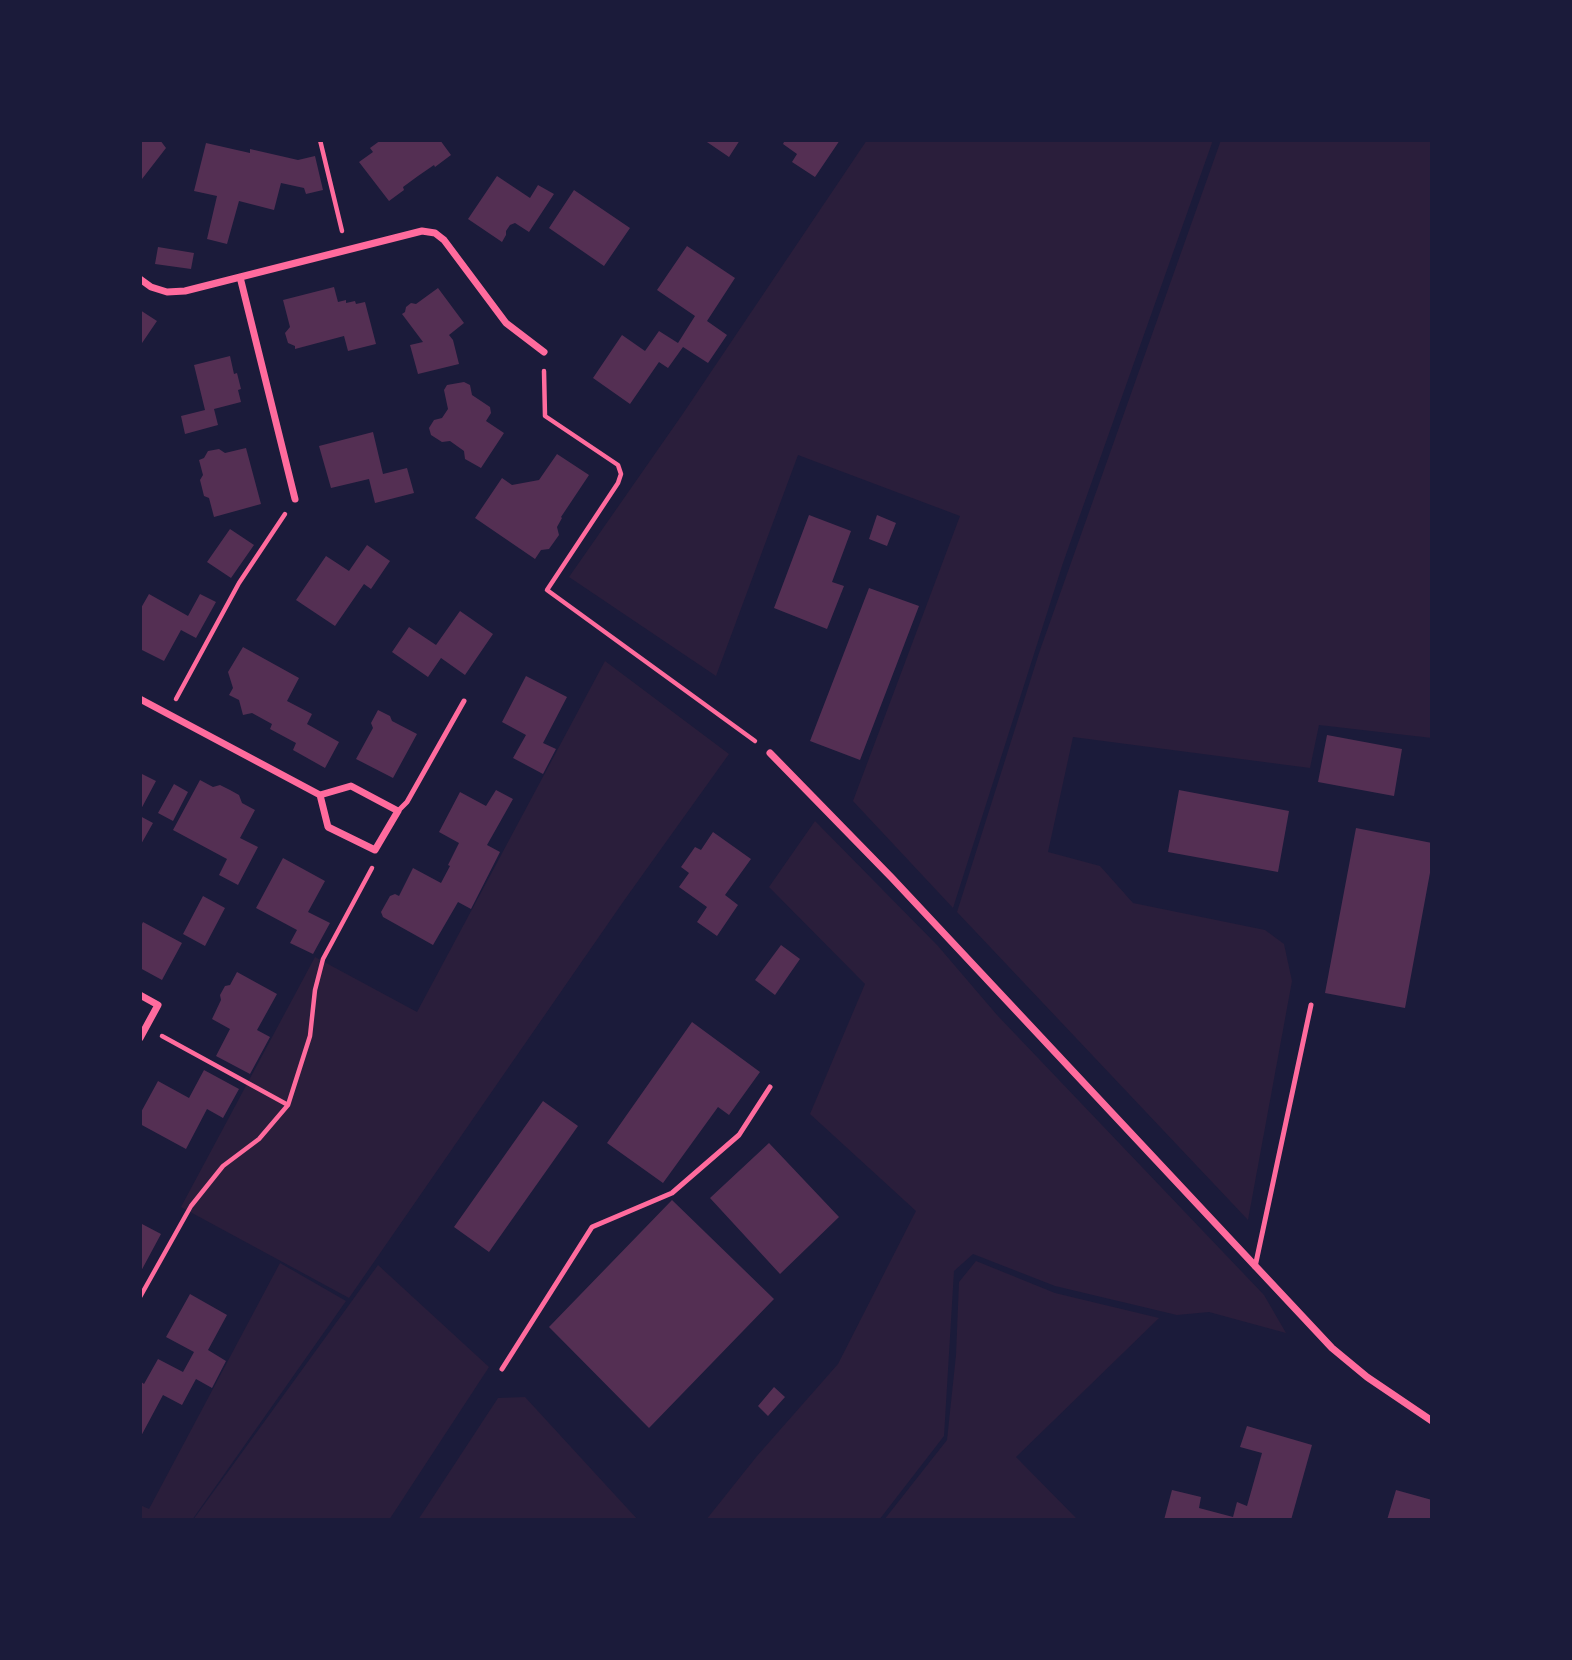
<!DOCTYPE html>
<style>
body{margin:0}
#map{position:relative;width:1572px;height:1660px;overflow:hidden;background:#1b1b3a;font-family:Arial,sans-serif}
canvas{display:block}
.frame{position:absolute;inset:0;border:142px solid #1b1b3a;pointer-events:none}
</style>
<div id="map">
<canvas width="1572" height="1660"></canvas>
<div class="frame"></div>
</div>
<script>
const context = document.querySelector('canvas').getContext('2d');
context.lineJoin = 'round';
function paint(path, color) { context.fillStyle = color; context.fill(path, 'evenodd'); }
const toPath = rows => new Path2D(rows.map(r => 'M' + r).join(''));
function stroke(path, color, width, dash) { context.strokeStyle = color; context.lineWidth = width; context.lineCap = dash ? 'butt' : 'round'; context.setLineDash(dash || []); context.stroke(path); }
paint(toPath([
 [867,140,1213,140,1063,563,953,908,853,801,960,516,798,455,716,676,569,577,682,415],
 [1221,140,1432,140,1432,738,1319,725,1310,768,1073,737,1048,852,1100,866,1133,903,1265,930,1284,944,1292,981,1248,1220,957,912,1039,653],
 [605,661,729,754,623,902,349,1298,181,1207,315,957,417,1012],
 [815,821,938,946,997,1015,1264,1295,1286,1333,1209,1312,1177,1315,1055,1286,973,1254,954,1271,944,1436,879,1520,706,1520,757,1456,838,1364,916,1211,810,1114,865,984,769,887],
 [976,1261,1055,1293,1159,1318,1016,1457,1078,1520,884,1520,947,1440,956,1355,959,1282],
 [280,1263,346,1301,192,1520,140,1520,140,1505,149,1509],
 [378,1265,489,1367,389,1520,193,1520],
 [525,1397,638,1520,418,1520,498,1398]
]), '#2a1e3b');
paint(toPath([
 [140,140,160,140,166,148,142,179,140,176],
 [381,140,440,140,451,155,435,167,434,165,418,176,403,187,404,190,389,201,359,162,373,152,370,148],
 [704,140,740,140,729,157],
 [785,140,840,140,815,177,792,162,797,154,783,144],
 [206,143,250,153,250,149,298,160,315,156,323,190,306,194,304,188,281,183,274,210,239,201,227,244,207,239,217,196,194,191],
 [497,176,530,198,538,185,554,194,529,232,515,223,510,225,506,231,506,235,502,242,468,219],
 [574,190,630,228,604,266,549,228],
 [687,246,735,278,707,321,727,335,708,363,683,347,668,368,659,362,630,404,593,378,622,335,645,351,659,331,678,343,695,316,657,290],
 [158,247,194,253,191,269,155,264],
 [334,287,338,302,346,300,346,303,355,301,356,304,365,302,376,344,348,351,344,336,295,349,295,346,288,343,285,333,290,327,283,300],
 [438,288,464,323,449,335,453,340,459,364,418,374,410,345,423,342,402,314,405,312,406,307,411,303,416,304],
 [140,310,157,321,140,346],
 [230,356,234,374,237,373,241,389,238,390,241,402,214,409,218,425,185,434,181,416,205,410,194,365],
 [464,382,470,385,472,395,490,407,491,413,486,421,504,433,481,468,465,459,464,451,450,441,442,442,431,435,429,428,434,420,442,418,448,409,444,390,447,385],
 [373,432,383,474,407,468,414,493,375,503,369,479,331,488,319,446],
 [246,448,261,504,214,517,209,498,204,496,200,480,203,475,199,460,204,458,208,451,219,449,225,453],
 [557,454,589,475,561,517,562,518,557,527,559,535,549,549,541,550,535,559,475,518,502,478,512,485,539,480],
 [809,515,851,531,832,582,844,586,827,629,774,608],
 [877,515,896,523,887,546,869,539],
 [230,529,254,545,231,578,207,562],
 [367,545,390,561,371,589,364,584,335,626,296,600,326,556,349,571],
 [869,588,919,606,860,760,810,741],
 [149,594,188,616,200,594,216,602,196,638,181,630,164,661,140,649,140,607,141,608],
 [460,611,493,634,465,675,441,658,428,677,392,652,409,627,436,645],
 [243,647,299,678,287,701,312,714,307,724,339,742,325,768,293,750,296,743,270,729,272,724,252,713,243,715,239,700,229,695,233,688,228,672],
 [526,676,567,697,543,743,556,749,543,774,513,758,526,735,502,722],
 [378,710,390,716,392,721,417,734,393,778,356,759,373,728,371,723],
 [1327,735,1402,749,1394,796,1318,782],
 [140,773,156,781,140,811],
 [200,780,213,787,220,785,230,790,239,795,242,803,255,810,240,838,258,847,238,885,219,875,227,859,173,830],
 [174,784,188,792,173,821,158,813],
 [496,790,513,799,487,845,500,852,471,909,458,902,433,945,383,917,381,912,390,896,395,894,399,896,413,868,441,883,450,866,448,865,459,843,439,832,460,792,486,806],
 [1179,790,1289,811,1278,872,1168,852],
 [140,816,153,823,140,846],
 [1356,828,1432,843,1432,862,1405,1008,1325,993],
 [713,832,751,859,725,895,738,905,717,936,697,922,707,907,679,887,689,873,681,867,695,847,701,850],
 [283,858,325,881,308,912,330,923,313,954,290,943,297,930,256,908],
 [203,896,225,908,205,946,183,934],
 [143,922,182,943,162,980,140,968,140,928],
 [781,945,800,959,775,995,755,980],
 [237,972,277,994,257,1030,270,1037,250,1074,216,1056,230,1029,212,1019,221,1000,220,995,225,986,230,985],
 [692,1022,760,1072,729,1115,718,1107,663,1183,607,1143],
 [204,1070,239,1089,223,1118,207,1109,186,1149,140,1124,140,1114,158,1081,189,1098],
 [543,1101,578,1126,489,1252,454,1227],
 [769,1143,839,1217,780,1274,710,1198],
 [672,1200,774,1299,649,1428,549,1327],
 [142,1224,161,1234,140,1273,140,1227],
 [190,1294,227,1315,208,1350,226,1361,212,1388,196,1379,182,1405,163,1395,140,1438,140,1381,144,1384,158,1359,183,1372,194,1352,166,1337],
 [774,1387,785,1397,768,1416,758,1406],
 [1247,1426,1312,1445,1291,1520,1164,1520,1172,1490,1201,1497,1199,1508,1233,1517,1237,1502,1247,1506,1262,1453,1240,1447],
 [1396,1490,1432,1500,1432,1520,1387,1520]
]), '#542f53');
stroke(toPath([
 [320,140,342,231],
 [544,371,545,416,618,465,621,474,618,483,547,590,755,741],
 [176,699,239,583,285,514],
 [162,1036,288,1105],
 [140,1297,191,1206,223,1166,259,1139,288,1105,310,1036,315,990,323,959,372,868]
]), '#ff6b9d', 4.5);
stroke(toPath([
 [398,811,407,802,464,701],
 [1255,1267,1311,1005],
 [502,1369,592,1227,672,1193,739,1135,770,1087]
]), '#ff6b9d', 5);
stroke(toPath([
 [240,277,295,499],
 [140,279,151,287,167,292,185,291,422,231,435,233,444,240,506,323,544,352],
 [140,699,320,795,351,786,398,811,375,850,328,827,320,795],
 [770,753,892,878,1332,1348,1367,1377,1432,1421],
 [140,995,158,1005,140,1038]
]), '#ff6b9d', 7);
</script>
